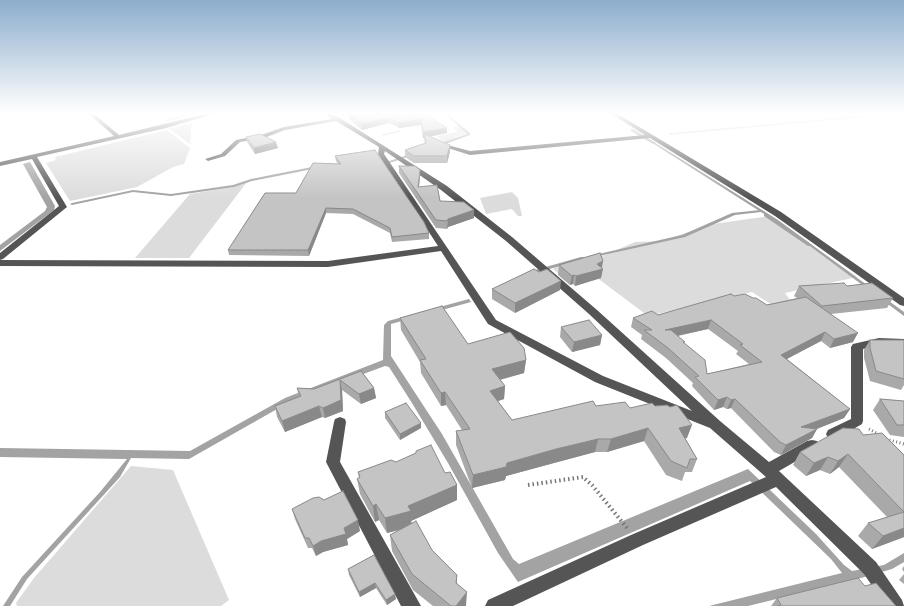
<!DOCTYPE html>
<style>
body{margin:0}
canvas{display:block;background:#fff}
</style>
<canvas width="904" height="606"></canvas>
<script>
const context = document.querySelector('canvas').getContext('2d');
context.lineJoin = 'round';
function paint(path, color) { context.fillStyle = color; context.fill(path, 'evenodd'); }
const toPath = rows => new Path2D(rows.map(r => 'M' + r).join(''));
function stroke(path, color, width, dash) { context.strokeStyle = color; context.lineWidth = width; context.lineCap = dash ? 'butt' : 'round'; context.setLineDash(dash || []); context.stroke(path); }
paint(toPath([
 [192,123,190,144,169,129],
 [459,126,467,133,444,142,437,136,457,132,453,127],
 [167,130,190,148,184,164,173,167,137,187,70,201,46,163,56,160,55,157],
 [247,182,189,258,135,258,190,194,233,187],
 [512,192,518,198,522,216,518,216,512,209,486,214,480,198],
 [770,216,857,277,785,293,794,305,778,309,752,292,648,316,584,268,560,275,553,269,565,262,605,255,635,242,662,241,713,224],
 [131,466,173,470,229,600,221,606,17,606,16,603,34,578]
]), '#dcdcdc');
paint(toPath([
 [646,139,649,139,778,220,904,312,904,316,783,226],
 [30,162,55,206,54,210,0,251,0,245,45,211,47,207,23,164],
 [469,299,471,302,391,324,391,356,442,434,513,559,519,564,748,469,816,534,844,565,852,571,884,565,904,553,904,562,892,569,854,580,748,606,709,606,842,573,831,559,750,481,518,582,498,553,448,463,412,403,389,367,385,366,293,400,189,459,131,458,120,477,27,579,10,606,3,606,22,577,100,492,127,459,0,457,0,448,190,451,285,398,383,360,384,325,388,321]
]), '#a3a3a3');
paint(toPath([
 [194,113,198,113,167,121,166,120,194,113],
 [444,113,446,113,470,133,470,135,440,146,438,146,438,144,467,134,444,113],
 [631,129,633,129,656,143,653,144,631,131,631,129],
 [411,154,414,155,383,165,380,164,411,154],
 [317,166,318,166,318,168,252,181,234,187,171,196,133,192,72,205,70,204,72,203,133,190,171,194,233,185,251,179,317,166],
 [760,210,762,211,761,212,735,215,685,237,594,257,592,256,594,255,682,235,732,213,760,210],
 [764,214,768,214,812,245,812,246,808,246,764,216,764,214],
 [581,257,583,257,585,258,585,259,532,274,528,274,527,273,528,272,581,257]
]), '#a3a3a3');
stroke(toPath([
 [670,134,900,113],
 [383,135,400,131]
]), '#777', 1.5, [0.5, 1]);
stroke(toPath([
 [869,429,880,435],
 [886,439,904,444]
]), '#777', 3, [1, 2.5]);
stroke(toPath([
 [528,485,583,477,592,485,627,528]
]), '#777', 4, [1.5, 3]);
paint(toPath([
 [88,113,93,113,119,135,209,113,217,113,166,128,37,157,67,207,3,259,0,260,0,253,59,206,32,159,0,166,0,162,114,136,88,113],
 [324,113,329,113,340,118,447,186,512,237,597,310,720,421,769,462,807,441,812,440,817,441,819,445,817,449,779,471,876,562,902,600,904,606,886,606,864,574,776,487,643,545,513,606,485,606,488,600,631,535,766,477,710,428,595,382,488,324,441,251,328,267,0,266,0,260,328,261,438,246,378,154,379,147,336,121,285,130,264,138,240,142,225,156,208,161,205,159,221,154,236,140,261,135,284,127,332,119,324,113],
 [385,151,441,190,506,241,589,314,692,411,603,376,496,320,384,154,385,151],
 [610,113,616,113,781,212,904,298,904,306,900,305,775,216,650,138,470,155,441,146,444,144,470,151,645,135,610,113],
 [879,338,904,339,904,347,879,346,863,349,863,421,862,424,838,438,833,439,828,438,826,434,828,430,851,419,851,347,853,344,879,338],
 [340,417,345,419,346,422,340,462,421,606,401,606,326,462,334,422,335,419,340,417]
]), '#555');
paint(toPath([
 [341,113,434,113,425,114,447,133,429,137,450,152,447,163,414,163,405,157,405,150,425,143,424,138,423,138,421,125,399,128,389,123,362,130,349,119,349,114,343,115],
 [246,137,278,148,255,154,247,142],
 [335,156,429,233,429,239,392,242,390,233,353,214,326,213,309,256,229,255,228,250,296,193,338,164,336,161],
 [399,166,420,177,419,187,440,201,474,218,448,227,447,229,436,228,399,173],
 [603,261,602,268,601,278,575,286,573,284,570,285,558,275,559,265],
 [799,286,847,286,893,298,887,308,831,314,853,342,830,348,821,341,787,359,850,409,844,418,817,429,812,438,781,455,774,452,731,408,727,409,723,407,714,410,692,386,693,383,666,358,641,339,642,335,631,327,633,318,658,315,734,296,753,298,767,305,797,298,794,296],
 [708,329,738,351,736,354,749,364,707,374,685,344,678,336],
 [492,289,560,290,515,313,492,299],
 [400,318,468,344,526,360,524,373,500,380,505,386,504,399,498,401,512,420,596,406,630,408,655,406,687,438,685,438,697,459,692,472,685,472,682,481,666,475,644,441,607,452,595,452,554,463,506,476,505,480,472,488,456,445,456,431,462,430,446,405,441,406,421,373,420,362,401,330],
 [561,327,602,335,600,345,572,352,560,337],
 [870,340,904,340,904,385,901,390,870,381,864,358,864,350],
 [361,371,374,388,376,398,361,404,342,390,343,411,325,418,322,417,285,432,277,417,275,406,299,397,297,388,314,389],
 [880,399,904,401,904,437,890,435,873,410],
 [385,412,421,428,400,440,385,418],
 [863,435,904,455,904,537,872,549,858,536,868,523,887,517,839,467,830,474,820,470,806,476,793,465,800,452],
 [396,462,445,473,457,485,457,500,411,521,412,523,432,550,457,575,457,583,466,606,433,606,413,590,392,551,390,535,400,530,387,533,379,520,375,522,360,494,357,479,359,478,358,472],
 [292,509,360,531,347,539,348,545,323,552,316,556,312,548,308,548,295,519],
 [374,555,396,599,387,605,376,588,360,597,349,575,348,569],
 [904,566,904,572,902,569],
 [904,574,904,584,899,580],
 [865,586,896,606,771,606,777,598]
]), '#a9a9a9');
paint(toPath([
 [343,113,367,113,343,115],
 [418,113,434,113,418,115],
 [389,118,389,123,362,130,362,124],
 [421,119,421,125,399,128,399,123],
 [447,128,447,133,425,137,424,134,424,138,423,138,423,132],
 [276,142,278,148,255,154,254,148],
 [450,145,450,152,447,163,447,156],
 [420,170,420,177,418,194,418,187],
 [326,208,326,213,309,256,308,250],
 [474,210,474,218,448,227,447,229,448,219],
 [603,261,601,269,603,269,601,278,575,286,576,276,597,264],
 [574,275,573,284,570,285,572,276],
 [561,281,560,290,515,313,515,303],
 [711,320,708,329,662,339,665,330],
 [825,332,821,341,777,364,781,355],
 [858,333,853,342,830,348,834,339],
 [602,335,600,345,572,352,574,342],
 [526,360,524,373,491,382,492,369],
 [340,380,342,390,343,411,325,418,323,408],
 [505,386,504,399,489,404,490,391],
 [374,388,376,398,361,404,359,394],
 [445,392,446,405,441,406,441,393],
 [727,397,723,407,714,410,718,400],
 [735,399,731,408,727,409,731,400],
 [319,406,322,417,285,432,282,421],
 [850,409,844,418,796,437,801,427],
 [421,423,421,428,400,440,400,434],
 [692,425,687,438,675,441,679,428],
 [648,428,644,441,607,452,611,439],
 [817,429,812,438,781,455,786,445],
 [598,439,595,452,554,463,506,476,505,480,472,488,473,475,507,463,556,449],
 [848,454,839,467,830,474,838,461],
 [828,457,820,470,806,476,814,463],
 [457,485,457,500,411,521,412,526,387,533,385,518,408,506],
 [376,504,379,520,375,522,373,506],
 [358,520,360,531,347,539,348,545,323,552,316,556,313,546],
 [904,528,904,537,872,549,883,536],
 [375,583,376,588,360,597,359,592],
 [467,592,466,606,456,606],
 [395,594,396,599,387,605,386,600]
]), '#898989');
const building = toPath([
 [362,113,423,113,447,128,423,132,421,119,399,123,389,118,362,124,349,114,362,113],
 [260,134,276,142,254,148,246,137,260,134],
 [424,134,450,145,447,156,414,156,405,150,426,143,424,134],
 [375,150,424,222,429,233,392,237,390,228,353,209,326,208,308,250,228,250,265,193,296,193,313,163,341,164,335,156,375,150],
 [399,166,415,166,420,170,418,187,437,185,440,201,464,202,474,210,448,219,447,221,436,220,399,166],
 [600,253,603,261,597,264,603,269,576,276,574,275,572,276,559,265,600,253],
 [534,269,539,272,547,269,561,281,515,303,492,289,534,269],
 [844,283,847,286,872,283,893,298,822,306,799,286,844,283],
 [731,294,734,296,745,294,753,298,756,298,767,305,806,297,858,333,834,339,825,332,781,355,850,409,801,427,817,429,786,445,780,442,735,399,731,400,727,397,718,400,695,377,699,376,668,348,644,330,652,330,633,318,652,311,658,315,731,294],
 [711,320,743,344,740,345,762,362,707,374,705,360,683,342,685,342,671,330,665,330,711,320],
 [442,306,468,344,510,332,524,348,526,360,492,369,505,386,490,391,512,420,593,401,596,406,625,402,630,408,652,403,655,406,667,405,670,407,677,405,692,425,679,428,697,459,690,459,687,468,671,461,648,428,611,439,598,439,556,449,507,463,506,467,473,475,456,431,470,429,445,392,441,393,420,360,426,359,400,318,442,306],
 [589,320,602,335,574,342,561,327,589,320],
 [870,340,904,340,904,379,876,371,870,348,870,340],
 [361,371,374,388,359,394,340,380,341,400,323,408,319,406,282,421,275,406,301,396,297,388,314,389,361,371],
 [880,399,904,401,904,425,897,425,880,399],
 [406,403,421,423,400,434,385,412,406,403],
 [843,428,859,429,863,435,882,433,904,455,904,512,848,454,838,461,828,457,814,463,800,452,843,428],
 [431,445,445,473,450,472,457,485,408,506,411,511,385,518,376,504,373,506,357,479,360,477,358,472,391,460,396,462,416,453,416,451,431,445],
 [343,491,358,520,344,528,346,534,321,541,313,546,309,538,305,538,292,509,313,498,319,497,324,500,343,491],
 [904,512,904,528,883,536,868,523,904,512],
 [416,521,432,550,457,575,456,583,467,592,456,606,451,606,412,574,390,535,416,521],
 [374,555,395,594,386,600,375,583,359,592,348,569,374,555],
 [858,578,865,586,876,583,896,606,777,606,781,605,777,598,858,578]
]);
paint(building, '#c4c4c4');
stroke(building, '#898989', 1);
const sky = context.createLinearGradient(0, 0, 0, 198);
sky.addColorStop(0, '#8cadcc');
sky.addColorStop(0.57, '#fff');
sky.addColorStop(1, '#ffffff00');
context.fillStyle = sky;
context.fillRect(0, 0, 904, 198);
</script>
